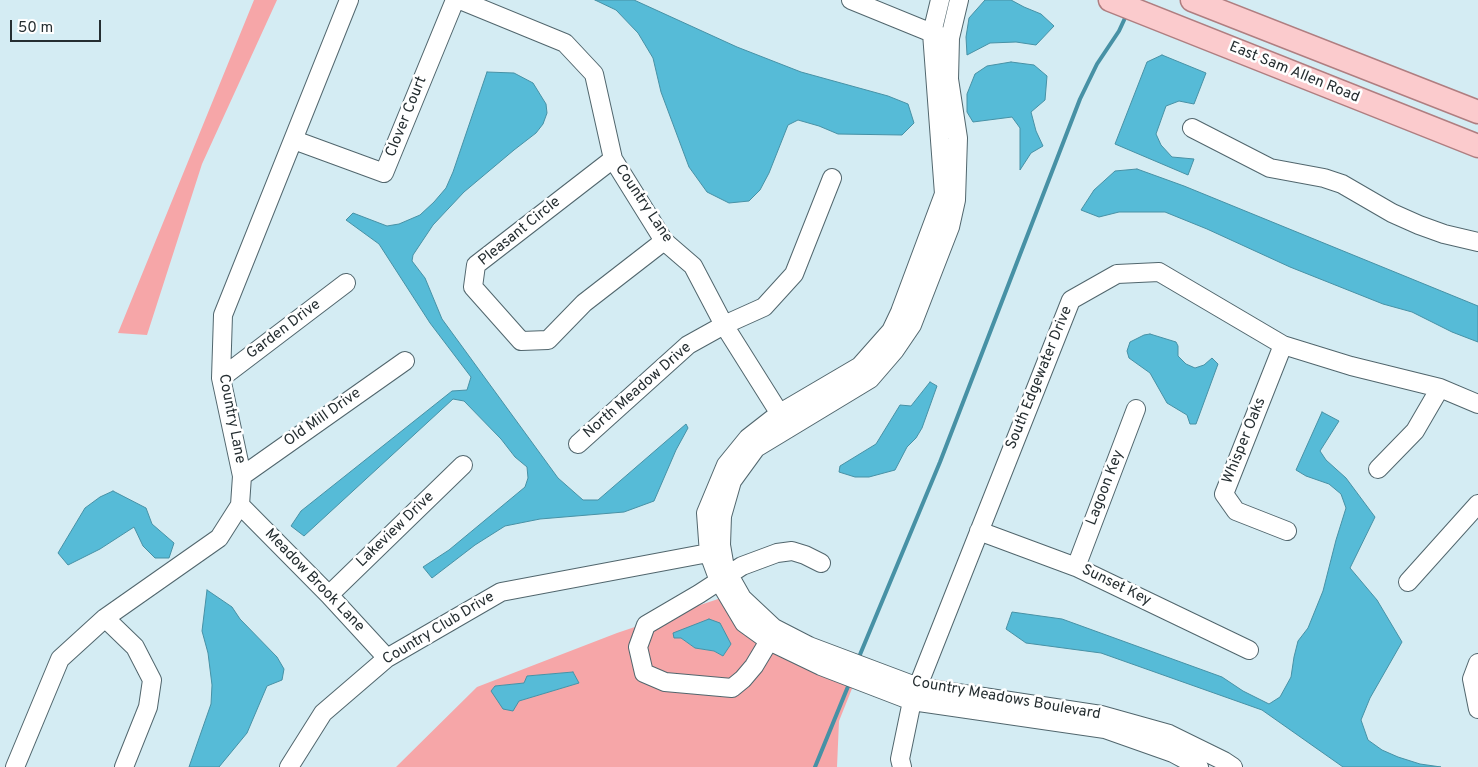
<!DOCTYPE html>
<style>
body{margin:0}
#map{position:relative;width:1478px;height:767px;overflow:hidden;background:#d4ecf3;font-family:Overpass,sans-serif}
canvas{display:block}
.scale{position:absolute;left:10px;top:20px;width:91px;height:22px;box-sizing:border-box;border:2px solid #252e31;border-top:0;padding-left:6px;font-size:15px;line-height:18px;white-space:nowrap;color:#252e31;-webkit-text-stroke:4px #fff;paint-order:stroke}
</style>
<div id="map">
<canvas width="1478" height="767"></canvas>
<div class="scale">50 m</div>
</div>
<script>
const context = document.querySelector('canvas').getContext('2d');
context.lineJoin = 'round';
function paint(path, color) { context.fillStyle = color; context.fill(path, 'evenodd'); }
const toPath = rows => new Path2D(rows.map(r => 'M' + r).join(''));
function stroke(path, color, width, dash) { context.strokeStyle = color; context.lineWidth = width; context.lineCap = dash ? 'butt' : 'round'; context.setLineDash(dash || []); context.stroke(path); }
function write(font, color, halo, rows, align = 'center') {
  context.font = font + ' Overpass,sans-serif'; context.lineWidth = 5; context.setLineDash([]); context.textBaseline = 'middle'; context.strokeStyle = halo; context.fillStyle = color; for (const [text, x, y, turn = 0] of rows) {
    context.save(); context.translate(x, y); context.rotate((+turn || 0) * Math.PI / 180); context.textAlign = isNaN(turn) ? turn : align; if (halo) context.strokeText(text, 0, 0); context.fillText(text, 0, 0); context.restore();
  }
}
paint(toPath([
 [254,0,277,0,202,164,147,335,118,333],
 [730,595,859,671,839,721,837,767,396,767,477,687,617,633],
 [681,638,731,644,723,656,714,651,695,648],
 [573,672,579,683,519,701,496,686,524,683,528,676]
]), '#f6a6a8');
const water = toPath([
 [595,0,634,0,737,47,801,72,888,96,908,104,914,123,902,135,838,134,819,126,798,120,788,125,769,173,760,190,749,201,729,203,707,192,689,167,661,92,653,58,638,33,616,10,595,0],
 [985,0,1011,0,1024,7,1041,14,1054,26,1036,45,1016,42,990,43,967,55,966,37,969,18,985,0],
 [1162,55,1206,73,1194,104,1179,101,1166,106,1156,134,1161,145,1172,157,1194,159,1188,175,1115,144,1147,62,1162,55],
 [1011,62,1034,65,1047,76,1045,100,1031,112,1036,131,1043,146,1031,153,1020,170,1020,128,1012,117,973,122,967,112,967,94,975,74,987,66,1011,62],
 [487,72,514,73,533,83,546,104,547,113,543,124,536,133,514,150,464,192,433,225,413,255,412,261,425,278,442,319,558,478,583,500,598,500,686,424,688,428,676,450,654,501,624,512,540,519,505,526,475,545,432,578,423,567,449,550,525,487,528,478,527,467,515,457,501,439,464,401,453,399,304,536,291,526,301,511,452,391,467,390,471,377,430,323,379,244,346,220,353,213,387,226,399,224,420,215,434,202,446,188,453,172,487,72],
 [1137,169,1184,186,1478,306,1478,342,1452,332,1412,312,1383,304,1290,267,1207,229,1165,212,1119,212,1099,217,1081,210,1094,190,1115,171,1137,169],
 [1150,334,1176,342,1178,346,1178,356,1186,364,1195,368,1204,365,1212,358,1218,364,1196,424,1190,424,1187,415,1167,403,1150,373,1129,358,1127,351,1130,342,1144,335,1150,334],
 [930,382,937,386,922,428,916,438,907,447,895,470,869,477,855,477,839,472,840,466,876,444,900,405,911,406,930,382],
 [1322,412,1339,421,1320,451,1326,460,1346,478,1375,517,1350,568,1377,600,1402,642,1370,698,1361,720,1368,740,1382,750,1398,757,1420,764,1441,767,1343,767,1262,710,1101,653,1026,643,1006,629,1012,612,1062,619,1222,677,1243,691,1269,704,1280,697,1291,677,1294,657,1298,641,1308,628,1323,591,1336,540,1346,508,1341,494,1329,484,1306,476,1296,470,1322,412],
 [113,491,146,508,152,524,174,543,169,558,155,558,143,546,134,527,100,549,68,565,58,553,85,508,100,497,113,491],
 [207,590,232,607,240,619,277,657,284,669,282,680,267,686,247,733,219,767,189,767,211,704,212,685,208,653,202,631,207,590],
 [709,619,720,623,731,644,723,656,714,651,695,648,681,638,674,638,673,633,709,619],
 [573,672,579,683,519,701,513,711,503,709,491,691,495,686,524,683,527,676,573,672]
]);
paint(water, '#56bbd7');
stroke(water, '#4791a5', 1);
stroke(toPath([
 [859,657,940,462,1080,99,1097,64,1119,31,1125,18],
 [815,767,849,684]
]), '#4791a5', 4);
const minor = toPath([
 [460,0,565,43,594,74,613,159,664,241,693,266,724,325,785,422],
 [851,0,932,33,943,37],
 [940,0,932,33,944,194,900,312,891,331,860,366,780,413,748,438,726,465,706,513,709,554,719,581,744,623,769,641,821,666,912,701,1105,729,1173,753,1199,767],
 [959,0,950,38,949,79,958,138,956,200,950,227,912,325,895,350,870,379,756,448,732,481,722,516,721,545,725,568,742,598,774,628,809,646,918,687,1101,715,1169,734,1224,761,1233,767],
 [1192,128,1270,168,1324,178,1342,184,1392,213,1419,225,1444,234,1478,242],
 [294,140,384,173,455,0],
 [613,159,476,265,473,287,521,341,548,340,584,303,664,241],
 [1283,345,1224,494,1236,511,1287,531],
 [221,378,346,283],
 [578,444,688,345,724,325,764,307,794,274,832,178],
 [1378,469,1415,431,1440,388],
 [242,476,405,361],
 [240,505,329,595,387,658],
 [979,531,1076,567,1249,650],
 [1076,567,1136,409],
 [1408,582,1478,504],
 [329,595,463,465],
 [105,618,135,647,152,680,148,707,124,767],
 [773,630,769,641,754,666,743,679,732,688,665,682,644,673,638,647,646,625,699,594,742,566,777,553,792,551,805,555,821,563],
 [1478,663,1472,679,1478,709],
 [15,767,60,659,105,618,219,538,240,505,242,476,221,378,223,315,349,0],
 [289,767,323,713,387,658,501,592,719,551],
 [902,767,900,759,912,701,1071,300,1117,274,1159,272,1283,345,1351,366,1440,388,1478,404]
]);
const major = toPath([
 [1110,0,1478,146],
 [1192,0,1478,112]
]);
stroke(minor, '#51666d', 20);
stroke(major, '#af7e80', 25);
stroke(minor, '#fff', 18);
stroke(major, '#fbcbcd', 22);
write('15px', '#252e31', '#fff', [
 ["East Sam Allen Road",1294,73,22],
 ["Clover Court",407,117,-68],
 ["Country Lane",643,204,56],
 ["Pleasant Circle",520,232,-39],
 ["Garden Drive",284,330,-37],
 ["South Edgewater Drive",1040,378,-68],
 ["North Meadow Drive",638,391,-41],
 ["Old Mill Drive",323,418,-35],
 ["Country Lane",231,419,79],
 ["Whisper Oaks",1245,441,-68],
 ["Lagoon Key",1106,488,-69],
 ["Lakeview Drive",396,530,-44],
 ["Meadow Brook Lane",314,581,46],
 ["Sunset Key",1116,586,26],
 ["Country Club Drive",439,629,-31],
 ["Country Meadows Boulevard",1006,699,10]
]);
</script>
